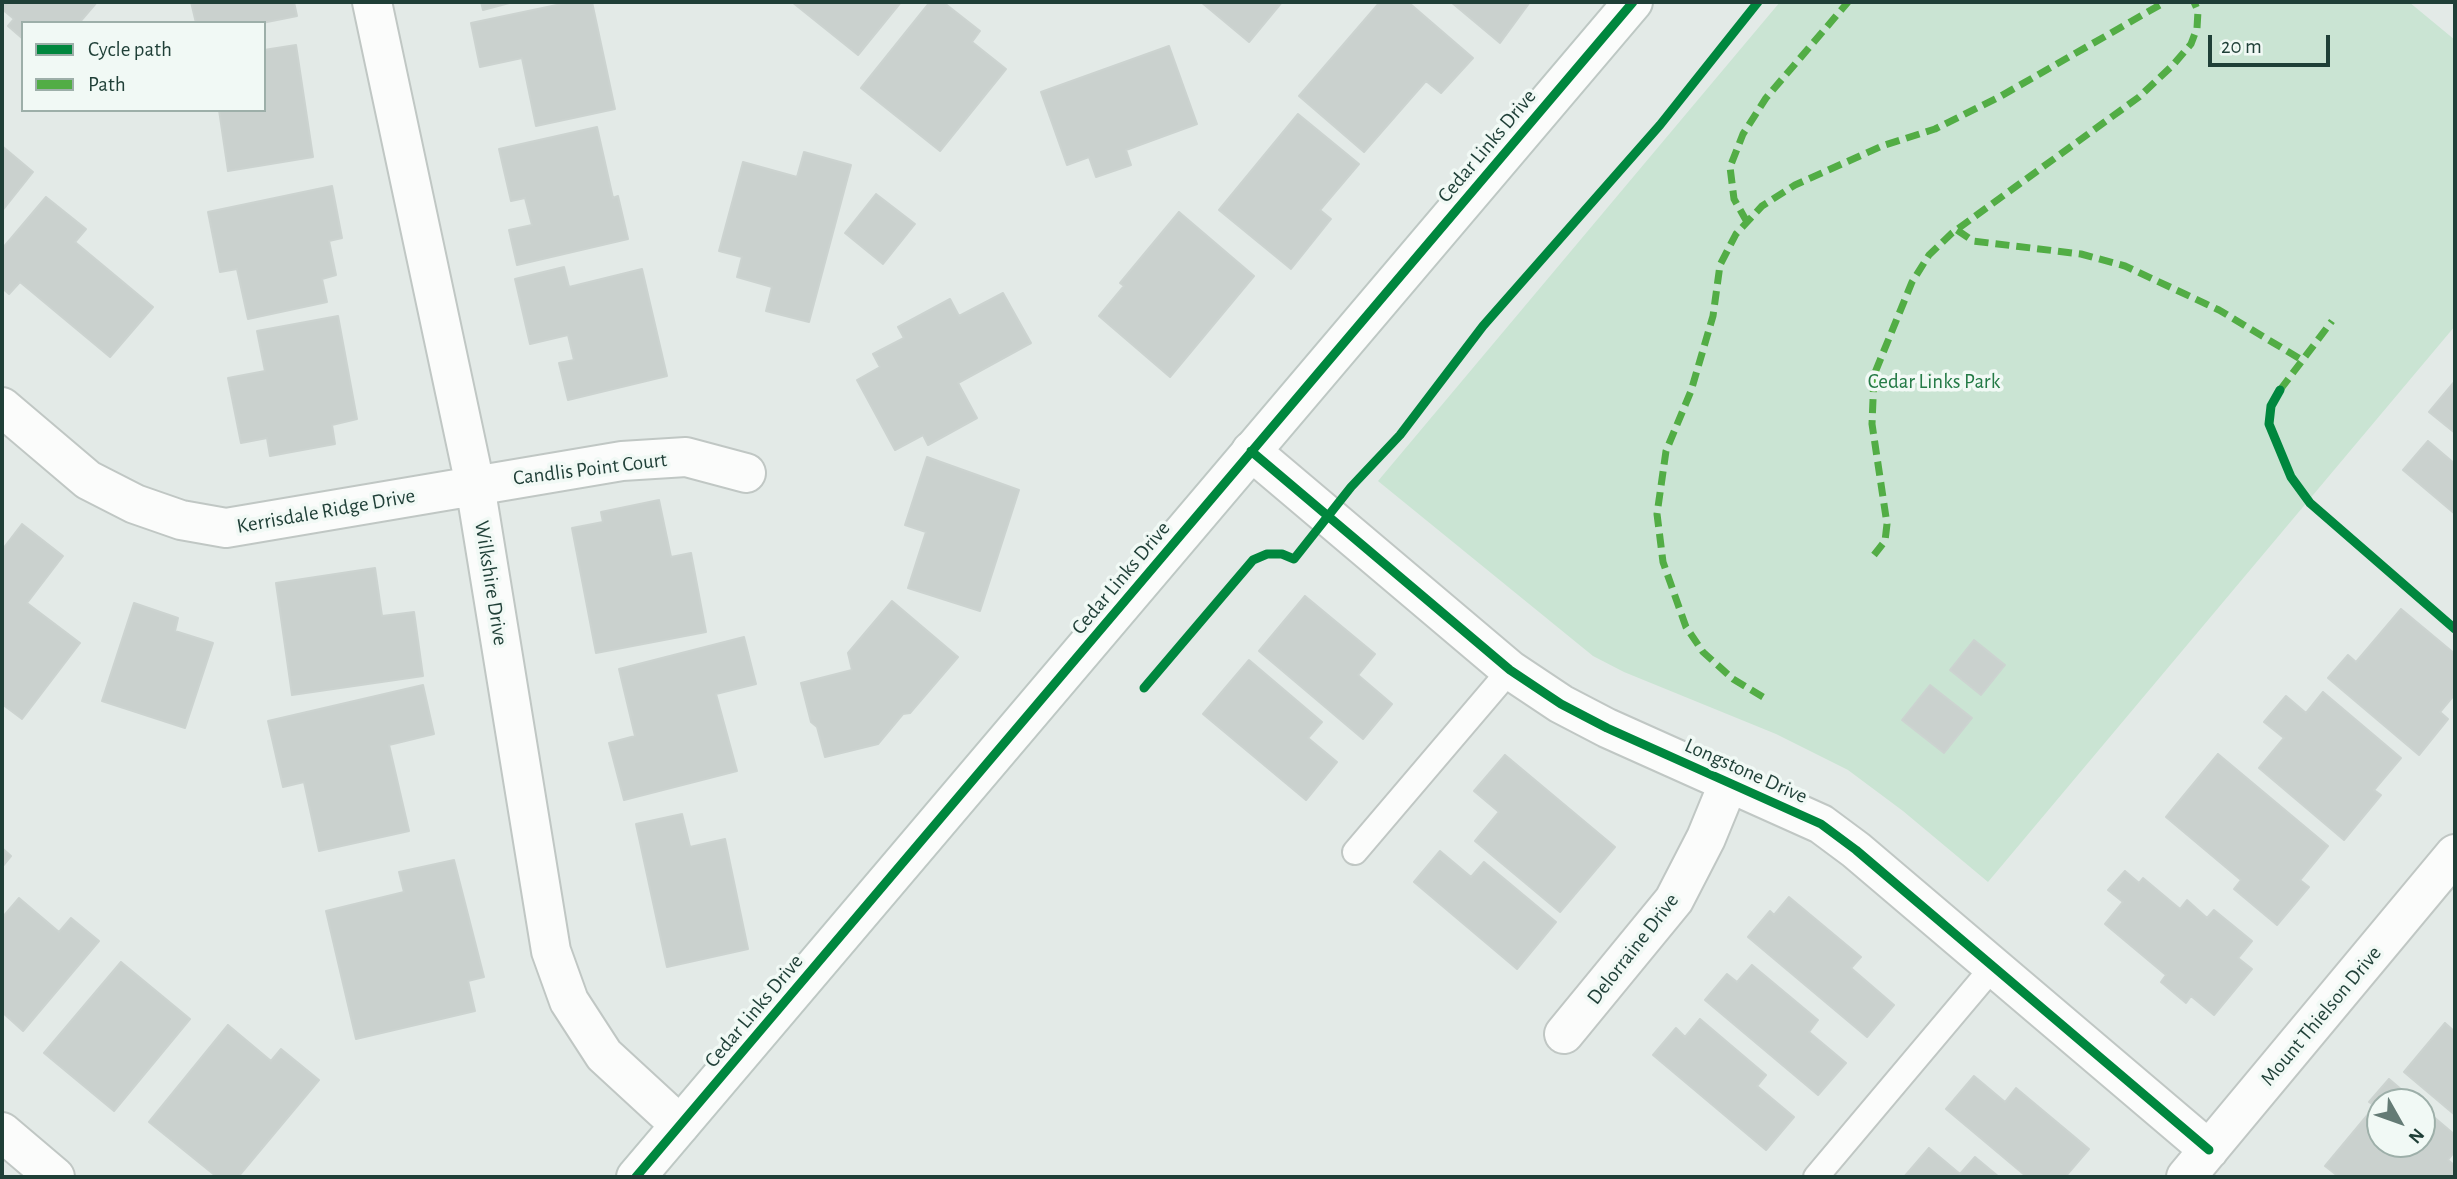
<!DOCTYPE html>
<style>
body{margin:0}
#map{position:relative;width:2457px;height:1179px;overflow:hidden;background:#e3eae7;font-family:"Alegreya Sans",sans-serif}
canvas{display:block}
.frame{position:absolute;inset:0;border:4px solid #1f3f37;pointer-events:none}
.legend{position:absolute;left:21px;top:21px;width:245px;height:91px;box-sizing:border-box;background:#f1f9f5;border:2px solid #9dafa9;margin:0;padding:9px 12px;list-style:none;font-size:21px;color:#1f3f37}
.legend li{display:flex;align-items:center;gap:14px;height:35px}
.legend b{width:35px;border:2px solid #9dafa9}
.north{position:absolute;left:2366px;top:1088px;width:70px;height:70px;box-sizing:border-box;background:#f1f9f5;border:2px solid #9dafa9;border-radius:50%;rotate:130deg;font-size:19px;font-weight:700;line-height:28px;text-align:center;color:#1f3f37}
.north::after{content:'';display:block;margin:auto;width:24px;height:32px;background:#647b75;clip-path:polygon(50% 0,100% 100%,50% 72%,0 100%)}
.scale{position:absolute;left:2208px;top:35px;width:122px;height:32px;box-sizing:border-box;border:4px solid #1f3f37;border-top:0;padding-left:9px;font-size:21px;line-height:24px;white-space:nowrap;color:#1f3f37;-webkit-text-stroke:5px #f1f9f5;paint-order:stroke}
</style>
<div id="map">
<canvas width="2457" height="1179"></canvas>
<div class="frame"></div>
<ul class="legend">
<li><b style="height:9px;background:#00873e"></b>Cycle path</li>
<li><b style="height:9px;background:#52ad45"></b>Path</li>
</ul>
<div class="north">N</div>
<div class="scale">20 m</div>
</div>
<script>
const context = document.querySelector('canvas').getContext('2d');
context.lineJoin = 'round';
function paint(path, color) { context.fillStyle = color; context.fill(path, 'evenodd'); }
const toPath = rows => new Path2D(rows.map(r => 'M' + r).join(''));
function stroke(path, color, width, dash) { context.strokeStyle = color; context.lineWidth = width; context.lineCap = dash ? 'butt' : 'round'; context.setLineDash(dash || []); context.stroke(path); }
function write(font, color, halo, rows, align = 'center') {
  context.font = font + ' "Alegreya Sans",sans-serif'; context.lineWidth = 7; context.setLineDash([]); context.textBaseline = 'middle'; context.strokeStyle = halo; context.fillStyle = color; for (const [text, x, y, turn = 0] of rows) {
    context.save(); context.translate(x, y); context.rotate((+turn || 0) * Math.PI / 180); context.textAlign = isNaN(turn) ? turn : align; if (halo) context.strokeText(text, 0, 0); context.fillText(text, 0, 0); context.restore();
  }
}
paint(toPath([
 [1780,2,2409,2,2455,40,2455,326,1988,882,1903,811,1848,770,1776,734,1624,672,1593,656,1378,481]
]), '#cae4d3');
const building = toPath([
 [2,2,97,2,79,23,23,23,23,39,8,26,14,19,2,9,2,2],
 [191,2,294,2,297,16,262,23,196,23,191,2],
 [481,2,513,2,483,10,481,2],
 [571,2,592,2,615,109,536,126,522,58,480,67,471,23,571,2],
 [792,2,901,2,858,55,792,2],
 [930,2,943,2,980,31,972,42,1006,69,940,151,861,88,930,2],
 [1201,2,1282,2,1249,42,1201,2],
 [1380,2,1408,2,1473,58,1441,93,1426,81,1364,152,1299,96,1380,2],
 [1451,2,1530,2,1500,43,1451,2],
 [296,45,313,157,228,171,219,110,264,110,264,50,296,45],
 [1169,46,1197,124,1126,150,1131,165,1096,177,1089,157,1067,165,1041,92,1169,46],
 [1298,114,1359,164,1320,210,1331,219,1291,269,1219,210,1298,114],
 [597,127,613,198,618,196,628,239,517,265,509,230,532,225,525,198,511,201,499,149,597,127],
 [2,146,33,172,2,211,2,146],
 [804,152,851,165,809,322,766,311,772,287,737,277,742,257,719,251,743,162,797,177,804,152],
 [332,186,342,238,329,241,336,275,322,279,327,302,248,319,237,269,220,272,208,212,332,186],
 [876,194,915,224,883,264,845,233,876,194],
 [46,197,86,229,75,242,153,307,110,357,20,282,9,294,2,288,2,249,46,197],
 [1179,212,1254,276,1170,377,1099,316,1124,286,1120,283,1179,212],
 [564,267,569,287,642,269,667,376,568,400,559,363,574,360,568,335,530,344,515,279,564,267],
 [1003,293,1031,343,958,383,977,418,928,445,923,435,895,450,857,380,880,367,873,354,904,338,898,327,950,299,959,316,1003,293],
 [338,316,357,419,332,425,335,444,270,456,267,438,241,443,228,378,265,371,257,331,338,316],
 [2455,381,2455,433,2429,412,2455,381],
 [2428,441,2455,464,2455,514,2403,470,2428,441],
 [927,457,1019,490,980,611,908,588,926,532,905,525,927,457],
 [659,500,671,557,691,553,706,632,596,653,572,528,603,522,601,512,659,500],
 [22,524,63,556,27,603,80,643,22,719,2,704,2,550,22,524],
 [375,568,382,616,414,612,423,676,292,695,276,583,375,568],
 [1305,596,1375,654,1358,675,1392,704,1363,739,1259,651,1305,596],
 [892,601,958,657,910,713,903,714,878,744,825,757,817,727,811,722,801,683,852,670,848,653,892,601],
 [134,603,178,618,175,631,213,643,185,728,102,701,134,603],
 [2401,609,2455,654,2455,694,2440,712,2448,719,2419,755,2328,678,2348,655,2356,662,2401,609],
 [744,637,756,684,716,694,737,771,624,800,609,743,635,736,619,669,744,637],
 [1974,640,2005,665,1981,695,1950,670,1974,640],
 [1249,660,1322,722,1308,738,1337,762,1306,800,1203,714,1249,660],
 [423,685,434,734,389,745,409,831,319,851,304,782,283,787,268,721,423,685],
 [1930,685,1972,718,1944,753,1902,720,1930,685],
 [2323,692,2401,758,2374,790,2381,795,2344,840,2259,768,2284,738,2264,722,2286,696,2306,713,2323,692],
 [2218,754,2328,846,2300,880,2309,887,2277,925,2234,889,2241,880,2166,817,2218,754],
 [1505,755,1615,847,1560,912,1475,841,1499,812,1474,791,1505,755],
 [682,814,690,847,725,839,748,949,667,967,636,824,682,814],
 [2,848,11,856,2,867,2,848],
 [1440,851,1471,877,1484,862,1556,922,1517,969,1414,882,1440,851],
 [454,860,484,977,468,981,475,1011,356,1039,326,911,404,892,399,872,454,860],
 [2125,871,2139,883,2143,878,2180,909,2187,900,2207,918,2214,910,2252,941,2238,958,2252,969,2214,1015,2191,996,2186,1003,2161,982,2166,975,2105,924,2123,902,2108,890,2125,871],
 [1789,897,1861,957,1851,968,1894,1005,1867,1037,1748,937,1770,911,1774,915,1789,897],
 [19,898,59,932,71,918,99,941,23,1031,2,1012,2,918,19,898],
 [121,962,190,1019,114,1111,44,1053,121,962],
 [1752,965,1818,1020,1809,1032,1846,1063,1818,1095,1705,1000,1727,974,1737,982,1752,965],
 [1700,1019,1766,1075,1757,1086,1794,1117,1766,1150,1653,1055,1676,1028,1685,1037,1700,1019],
 [2445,1023,2455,1032,2455,1115,2404,1072,2445,1023],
 [228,1025,271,1061,281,1049,319,1080,238,1177,217,1177,149,1122,228,1025],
 [1974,1076,2005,1102,2016,1088,2089,1149,2065,1177,2027,1177,1946,1109,1974,1076],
 [2389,1079,2416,1102,2380,1102,2380,1144,2422,1144,2422,1107,2455,1135,2455,1151,2448,1160,2455,1166,2455,1177,2339,1177,2325,1166,2375,1106,2369,1102,2389,1079],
 [1929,1148,1960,1174,1975,1157,1999,1177,1904,1177,1929,1148]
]);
paint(building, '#cad1ce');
stroke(building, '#ccd3d0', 2);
const lane = toPath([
 [1355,852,1510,670],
 [1816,1177,1993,967]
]);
const street = toPath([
 [372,2,475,485,551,951,569,1001,604,1055,680,1125],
 [2,407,88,480,135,504,181,520,226,528,622,461,686,457,746,473],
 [1251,451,1510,670,1561,704,1607,728,1821,824,1856,850,2209,1150],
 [1564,1034,1674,900,1706,838,1729,782],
 [2,1132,55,1177],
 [2186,1177,2455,854]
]);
const secondary = toPath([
 [636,1177,1633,2]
]);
stroke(lane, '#c0c7c4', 28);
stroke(street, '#c0c7c4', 42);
stroke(secondary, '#bec8c4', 42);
stroke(lane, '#fbfcfb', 24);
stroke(street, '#fbfcfb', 38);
stroke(secondary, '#fbfcfb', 38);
stroke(toPath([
 [1747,222,1734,199,1730,167,1743,134,1766,98,1848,2],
 [1957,230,1973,241,2081,254,2125,266,2219,310,2302,360],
 [2280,390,2332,321],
 [1874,555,1885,541,1887,524,1872,424,1874,375,1912,282,1929,255,1952,233,2139,97,2173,65,2191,44,2197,28,2198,11,2194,2],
 [1763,697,1733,679,1703,652,1686,627,1663,562,1657,514,1666,451,1691,391,1713,316,1720,265,1736,234,1762,206,1795,185,1882,146,1935,129,2001,96,2165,2]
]), '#52ad45', 7, [14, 7]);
stroke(toPath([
 [2280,390,2271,406,2269,424,2291,477,2310,503,2455,629],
 [1251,451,1510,670,1561,704,1607,728,1821,824,1856,850,2209,1150],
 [1144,688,1253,560,1267,554,1282,554,1294,559,1351,487,1400,435,1483,326,1660,125,1758,2],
 [636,1177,1633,2]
]), '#00873e', 9);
write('21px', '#1f3f37', '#f1f9f5', [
 ["Cedar Links Drive",1487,146,-50],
 ["Candlis Point Court",590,469,-7],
 ["Kerrisdale Ridge Drive",326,511,-10],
 ["Cedar Links Drive",1121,578,-50],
 ["Wilkshire Drive",491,583,81],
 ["Longstone Drive",1746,771,24],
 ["Delorraine Drive",1633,949,-52],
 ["Cedar Links Drive",754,1011,-50],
 ["Mount Thielson Drive",2321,1016,-50]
]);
write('21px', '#247a46', '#f1f9f5', [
 ["Cedar Links Park",1934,382]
]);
</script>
